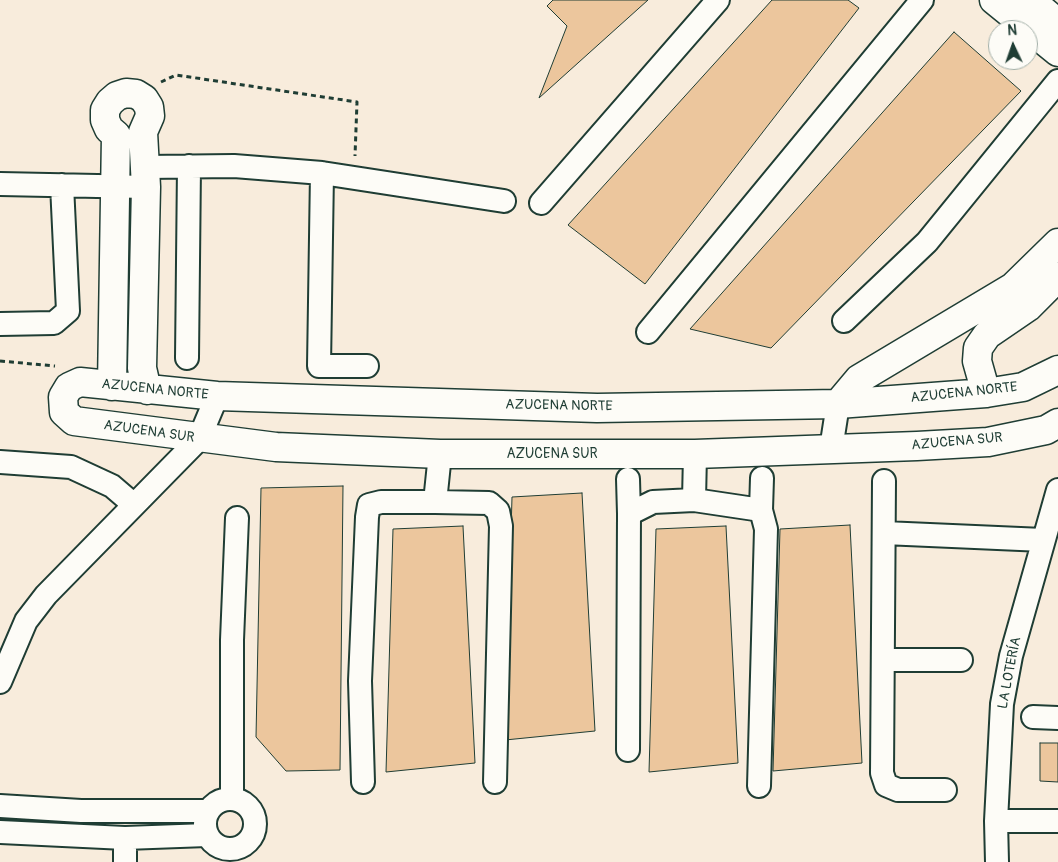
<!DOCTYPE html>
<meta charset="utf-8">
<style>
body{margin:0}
#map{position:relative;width:1058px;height:862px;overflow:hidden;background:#f8ecdc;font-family:Pangolin,sans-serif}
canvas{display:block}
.north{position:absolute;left:988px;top:20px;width:50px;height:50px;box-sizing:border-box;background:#fdfcf7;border:1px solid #a4b0a9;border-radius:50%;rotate:357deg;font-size:14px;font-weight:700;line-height:20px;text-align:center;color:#1f3d34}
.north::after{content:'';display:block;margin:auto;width:18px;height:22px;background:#1f3d34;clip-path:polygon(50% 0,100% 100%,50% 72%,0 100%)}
</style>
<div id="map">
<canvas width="1058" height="862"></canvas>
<div class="north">N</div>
</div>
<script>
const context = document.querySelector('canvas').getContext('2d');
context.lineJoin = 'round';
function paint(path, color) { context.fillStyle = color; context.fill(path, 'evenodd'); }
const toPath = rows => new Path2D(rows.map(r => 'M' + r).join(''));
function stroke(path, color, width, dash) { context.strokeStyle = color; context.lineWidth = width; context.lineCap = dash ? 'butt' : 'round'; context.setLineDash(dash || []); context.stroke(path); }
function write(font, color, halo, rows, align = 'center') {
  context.font = font + ' Pangolin,sans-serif'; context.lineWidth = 4; context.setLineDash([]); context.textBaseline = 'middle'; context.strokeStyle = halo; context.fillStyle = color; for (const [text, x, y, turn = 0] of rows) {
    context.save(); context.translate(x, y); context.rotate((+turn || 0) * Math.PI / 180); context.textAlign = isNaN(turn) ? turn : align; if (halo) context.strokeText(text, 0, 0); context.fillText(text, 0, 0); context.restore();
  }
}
const building = toPath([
 [553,0,648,0,539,98,567,26,547,6,553,0],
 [772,0,848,0,859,8,645,284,568,225,772,0],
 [954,32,1021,91,771,348,690,329,954,32],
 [343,486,340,770,286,771,256,737,261,488,343,486],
 [582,493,595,731,505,740,512,497,582,493],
 [850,525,862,763,773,771,780,529,850,525],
 [463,526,475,763,386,772,393,529,463,526],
 [726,526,738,763,649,772,656,529,726,526],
 [1040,743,1058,743,1058,782,1040,781,1040,743]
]);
paint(building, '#ecc69d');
stroke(building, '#1f3d34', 1);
const street = toPath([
 [146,167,234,166,322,173,504,201],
 [322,173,319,366,367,366],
 [0,184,146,187],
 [541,203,718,0],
 [844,321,927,242,1058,81],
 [0,324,54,323,68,311,62,185],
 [648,332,922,0],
 [187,358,189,166],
 [831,449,838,404],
 [440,454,435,502,489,503,498,511,501,526,495,782],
 [0,462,71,467,112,486,133,504],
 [628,479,629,514],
 [884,481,882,773,886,785,898,790,945,790],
 [694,500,695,454],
 [761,510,762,478],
 [884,533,1043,540],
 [883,660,961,660],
 [0,682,26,621,46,595,199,439,217,396],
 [1033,717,1058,718],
 [628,750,629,514,653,502,694,500,761,510,766,529,759,786],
 [363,782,360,681,367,517,369,505,381,502,435,502],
 '205 824a25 25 0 1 1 50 0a25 25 0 1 1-50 0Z',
 [232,799,232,640,237,518],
 [0,806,81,811,208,811],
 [996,821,1058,821],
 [0,832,125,838,207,835],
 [125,862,125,838],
 [997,862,996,821,1002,704,1011,656,1058,490]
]);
const secondary = toPath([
 [994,0,1058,52],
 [1030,0,1058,23],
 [1058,370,1023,387,986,393,838,404,597,408,217,396,80,382,69,387,63,397,64,412,74,421,276,447,440,454,695,454,917,446,988,442,1046,430,1058,423],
 [112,386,116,135,109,129,105,120,105,110,110,102,117,96,126,93,136,94,144,99,149,107,150,116,143,132,146,187,142,368,147,390],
 [986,393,977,361,978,348,987,335,1028,307,1058,277],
 [838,404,859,379,1013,287,1058,243]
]);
stroke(street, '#1f3d34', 26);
stroke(secondary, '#1f3d34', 31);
stroke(toPath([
 [161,82,176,75,357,102,355,156],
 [0,361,55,366]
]), '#1f3d34', 3, [5, 4]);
stroke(street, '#fdfcf7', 22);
stroke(secondary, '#fdfcf7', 28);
write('14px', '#1f3d34', '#fdfcf7', [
 ["AZUCENA NORTE",155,390,6],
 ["AZUCENA NORTE",964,393,-6],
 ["AZUCENA NORTE",559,406,1],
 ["AZUCENA SUR",149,432,8],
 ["AZUCENA SUR",957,442,-5],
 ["AZUCENA SUR",552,454],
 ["LA LOTERÍA",1010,673,-79]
]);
</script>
